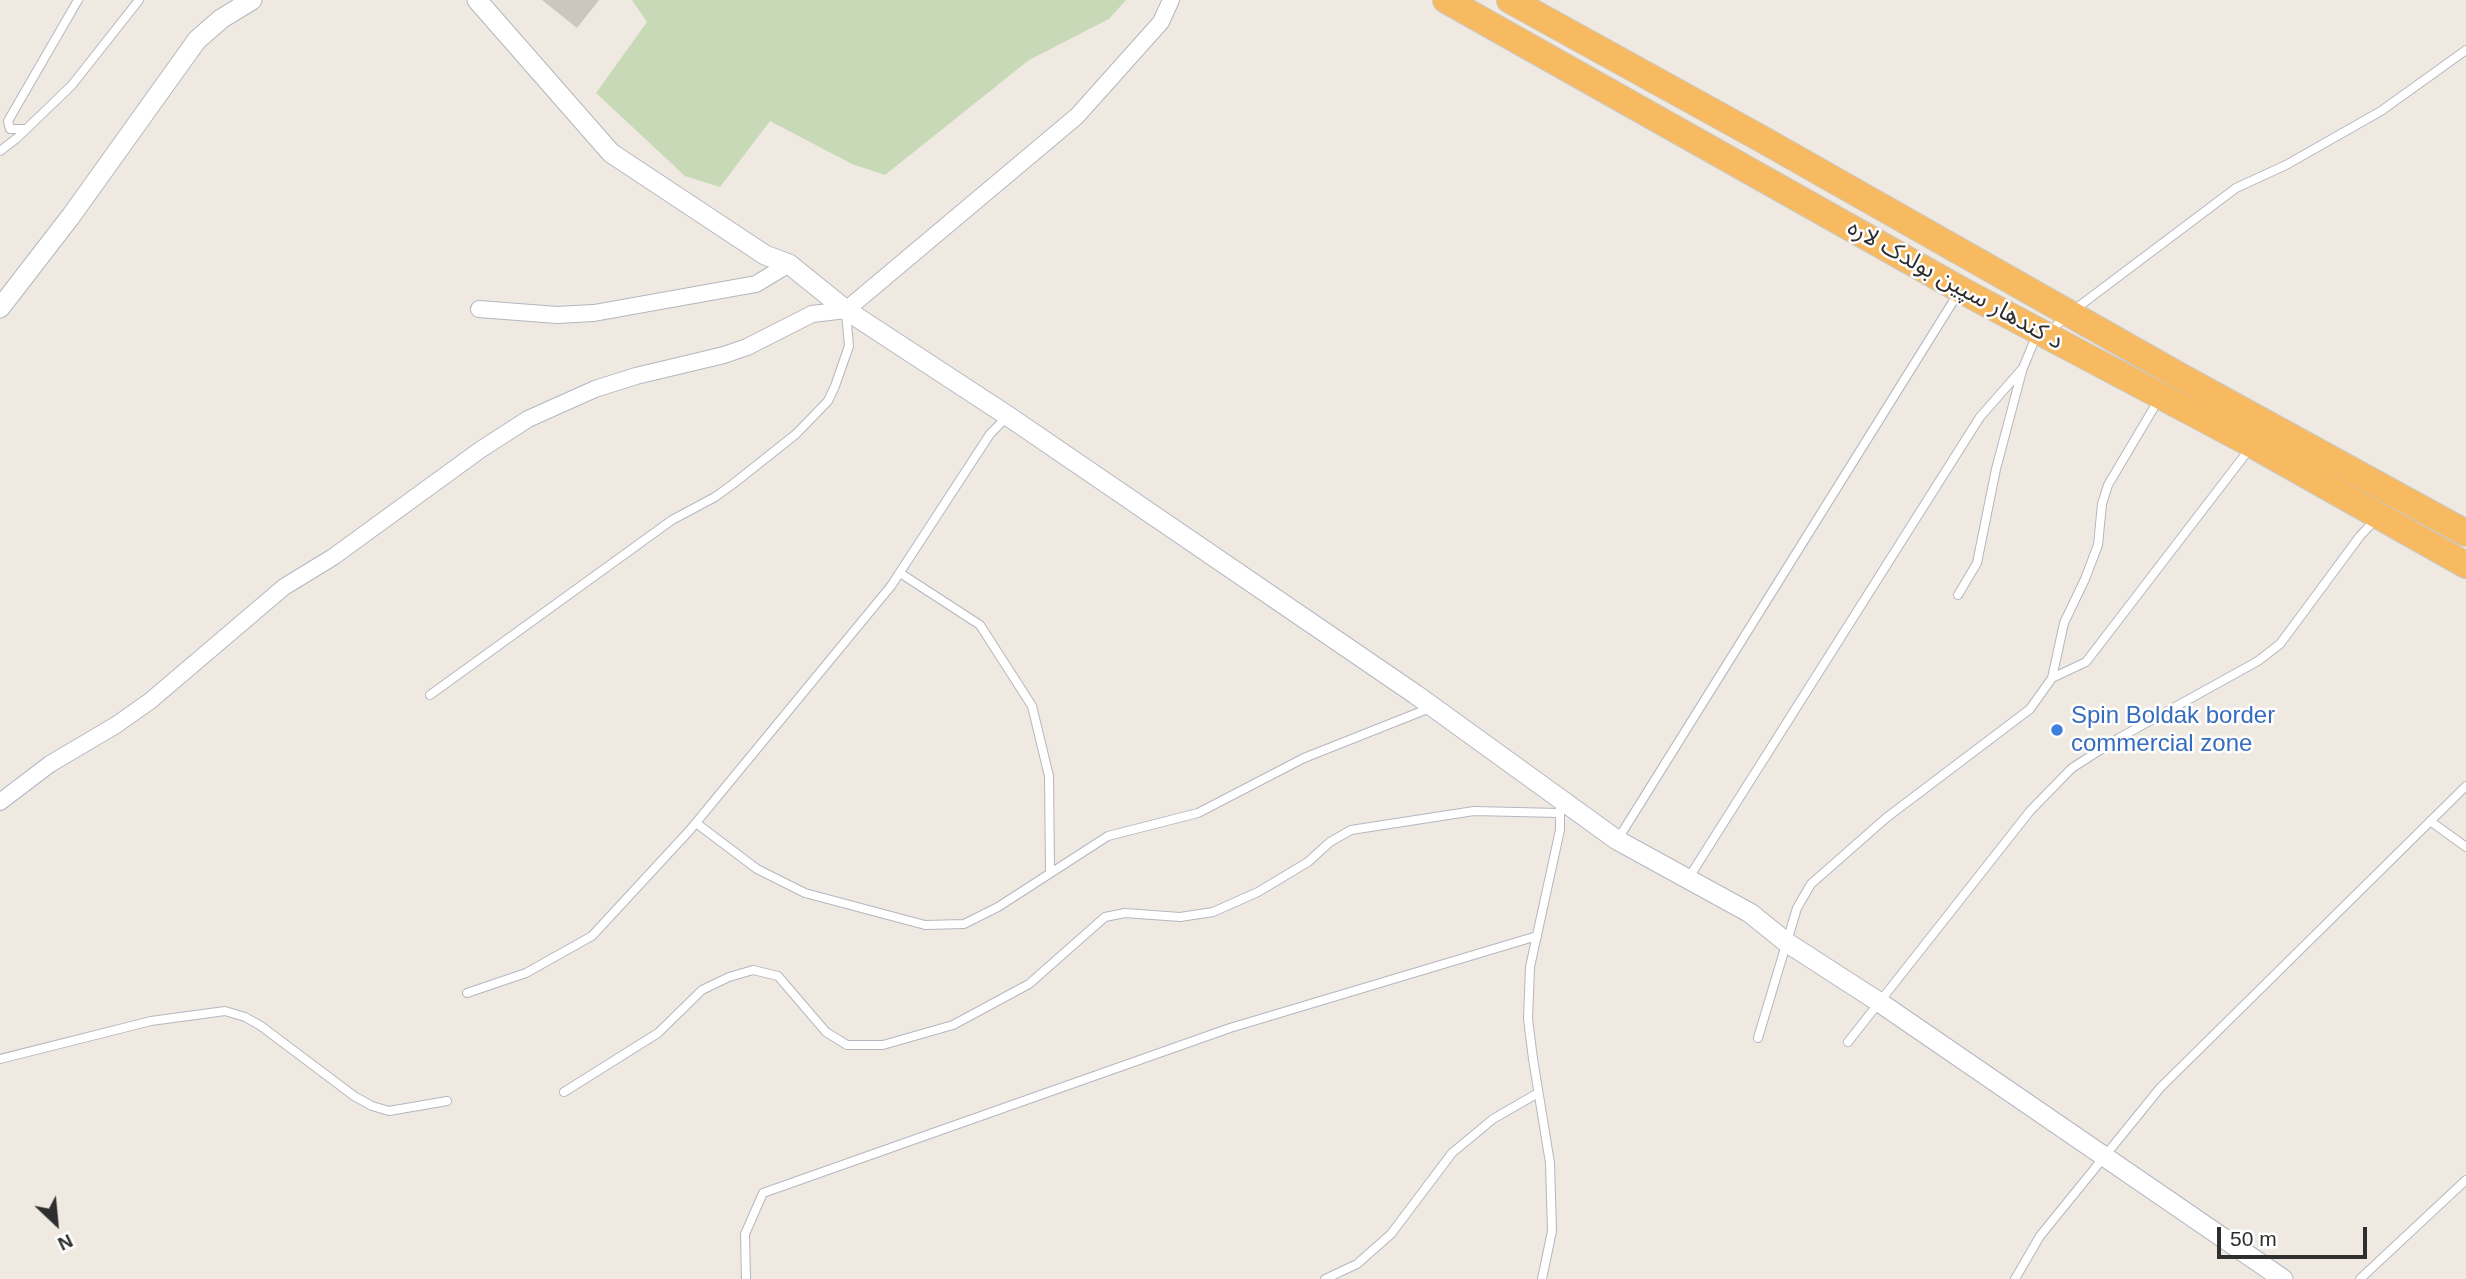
<!DOCTYPE html>
<meta charset="utf-8">
<style>
body{margin:0}
#map{position:relative;width:2466px;height:1279px;overflow:hidden;background:#efe9e1;font-family:Arial,sans-serif}
canvas{display:block}
.north{position:absolute;left:21px;top:1188px;width:70px;height:70px;-webkit-text-stroke:5px #fff;paint-order:stroke;rotate:154deg;font-size:19px;font-weight:700;line-height:28px;text-align:center;color:#2e2e2e}
.north::after{content:'';display:block;margin:auto;width:24px;height:32px;background:#2e2e2e;clip-path:polygon(50% 0,100% 100%,50% 72%,0 100%)}
.scale{position:absolute;left:2217px;top:1227px;width:150px;height:32px;box-sizing:border-box;border:4px solid #2e2e2e;border-top:0;padding-left:9px;font-size:21px;line-height:24px;white-space:nowrap;color:#2e2e2e;-webkit-text-stroke:5px #fff;paint-order:stroke}
</style>
<div id="map">
<canvas width="2466" height="1279"></canvas>
<div class="north">N</div>
<div class="scale">50 m</div>
</div>
<script>
const context = document.querySelector('canvas').getContext('2d');
context.lineJoin = 'round';
function paint(path, color) { context.fillStyle = color; context.fill(path, 'evenodd'); }
const toPath = rows => new Path2D(rows.map(r => 'M' + r).join(''));
function stroke(path, color, width, dash) { context.strokeStyle = color; context.lineWidth = width; context.lineCap = dash ? 'butt' : 'round'; context.setLineDash(dash || []); context.stroke(path); }
function write(font, color, halo, rows, align = 'center') {
  context.font = font + ' Arial,"Noto Sans Arabic",sans-serif'; context.lineWidth = 5; context.setLineDash([]); context.textBaseline = 'middle'; context.strokeStyle = halo; context.fillStyle = color; for (const [text, x, y, turn = 0] of rows) {
    context.save(); context.translate(x, y); context.rotate((+turn || 0) * Math.PI / 180); context.textAlign = isNaN(turn) ? turn : align; if (halo) context.strokeText(text, 0, 0); context.fillText(text, 0, 0); context.restore();
  }
}
paint(toPath([
 [632,0,1126,0,1109,19,1029,60,885,175,852,164,770,121,720,187,685,176,596,93,647,22]
]), '#c8d9b8');
paint(toPath([
 [542,0,599,0,577,28]
]), '#cbc7bf');
const service = toPath([
 [25,129,10,129,8,121,78,0],
 [0,151,17,138,72,85,139,0],
 [2048,333,2070,313,2236,188,2286,165,2381,111,2466,50],
 [900,573,980,625,1032,706,1049,776,1050,872],
 [1958,595,1977,563,1996,469,2022,371],
 [2052,678,2086,662,2251,447],
 [430,695,672,520,715,497,733,484,796,434,828,401,835,386,849,346,846,313],
 [2430,821,2466,847],
 [696,823,757,869,805,893,925,925,964,924,998,907,1108,836,1198,813,1304,758,1430,708],
 [1618,839,1959,292],
 [1688,879,1980,417,2023,368,2037,334],
 [467,993,526,973,592,936,690,830,891,586,990,434,1008,416],
 [1758,1038,1797,908,1811,884,1886,818,2030,709,2052,678,2064,623,2085,579,2098,545,2102,504,2108,485,2159,399],
 [1848,1042,2030,811,2072,768,2119,738,2258,661,2280,644,2360,536,2376,519],
 [0,1059,151,1021,225,1011,245,1017,261,1026,354,1096,372,1106,389,1111,447,1101],
 [564,1092,658,1033,702,990,729,977,753,970,778,976,826,1032,847,1045,883,1045,953,1025,1029,984,1105,917,1125,913,1180,917,1213,912,1258,892,1308,862,1330,842,1351,830,1474,811,1559,813],
 [746,1279,745,1234,763,1193,1230,1028,1537,936],
 [1325,1279,1357,1264,1391,1234,1452,1153,1493,1119,1538,1093],
 [1542,1279,1552,1231,1550,1163,1533,1059,1528,1019,1530,967,1560,830,1560,810],
 [2015,1279,2040,1236,2160,1088,2466,786],
 [2360,1279,2466,1180]
]);
const minor = toPath([
 [479,309,557,315,594,313,756,284,789,264],
 [0,802,50,764,116,725,150,701,284,587,333,557,480,450,528,419,595,389,636,376,724,355,747,347,812,314,846,310,1077,116,1161,22,1171,0]
]);
const tertiary = toPath([
 [477,0,611,153,765,255,789,264,846,310,1008,416,1415,694,1617,840,1750,913,1786,942,1879,1002,2283,1279],
 [0,308,71,216,197,40,221,19,252,0]
]);
const trunk = toPath([
 [1446,0,1961,290,2253,445,2466,565],
 [1510,0,1760,138,2176,374,2466,533]
]);
stroke(service, '#b4b7c1', 10);
stroke(minor, '#b4b7c1', 18);
stroke(tertiary, '#b4b7c1', 21);
stroke(trunk, '#c9c9c9', 28);
stroke(service, '#fff', 8);
stroke(minor, '#fff', 16);
stroke(tertiary, '#fff', 19);
stroke(trunk, '#f8ba60', 26);
for (const [x, y, r, color] of [
 [2057,730,7,"#3f7fe0"]
]) { const dot = new Path2D(); dot.arc(x, y, r, 0, 2 * Math.PI); context.fillStyle = color; context.fill(dot); stroke(dot, '#fff', 2.5); }
write('24px', '#2e2e2e', '#fff', [
 ["د کندهار سپین بولدک لاره",1955,285,29]
]);
write('24px', '#366cbe', '#fff', [
 ["Spin Boldak border",2071,716],
 ["commercial zone",2071,744]
], 'left');
</script>
